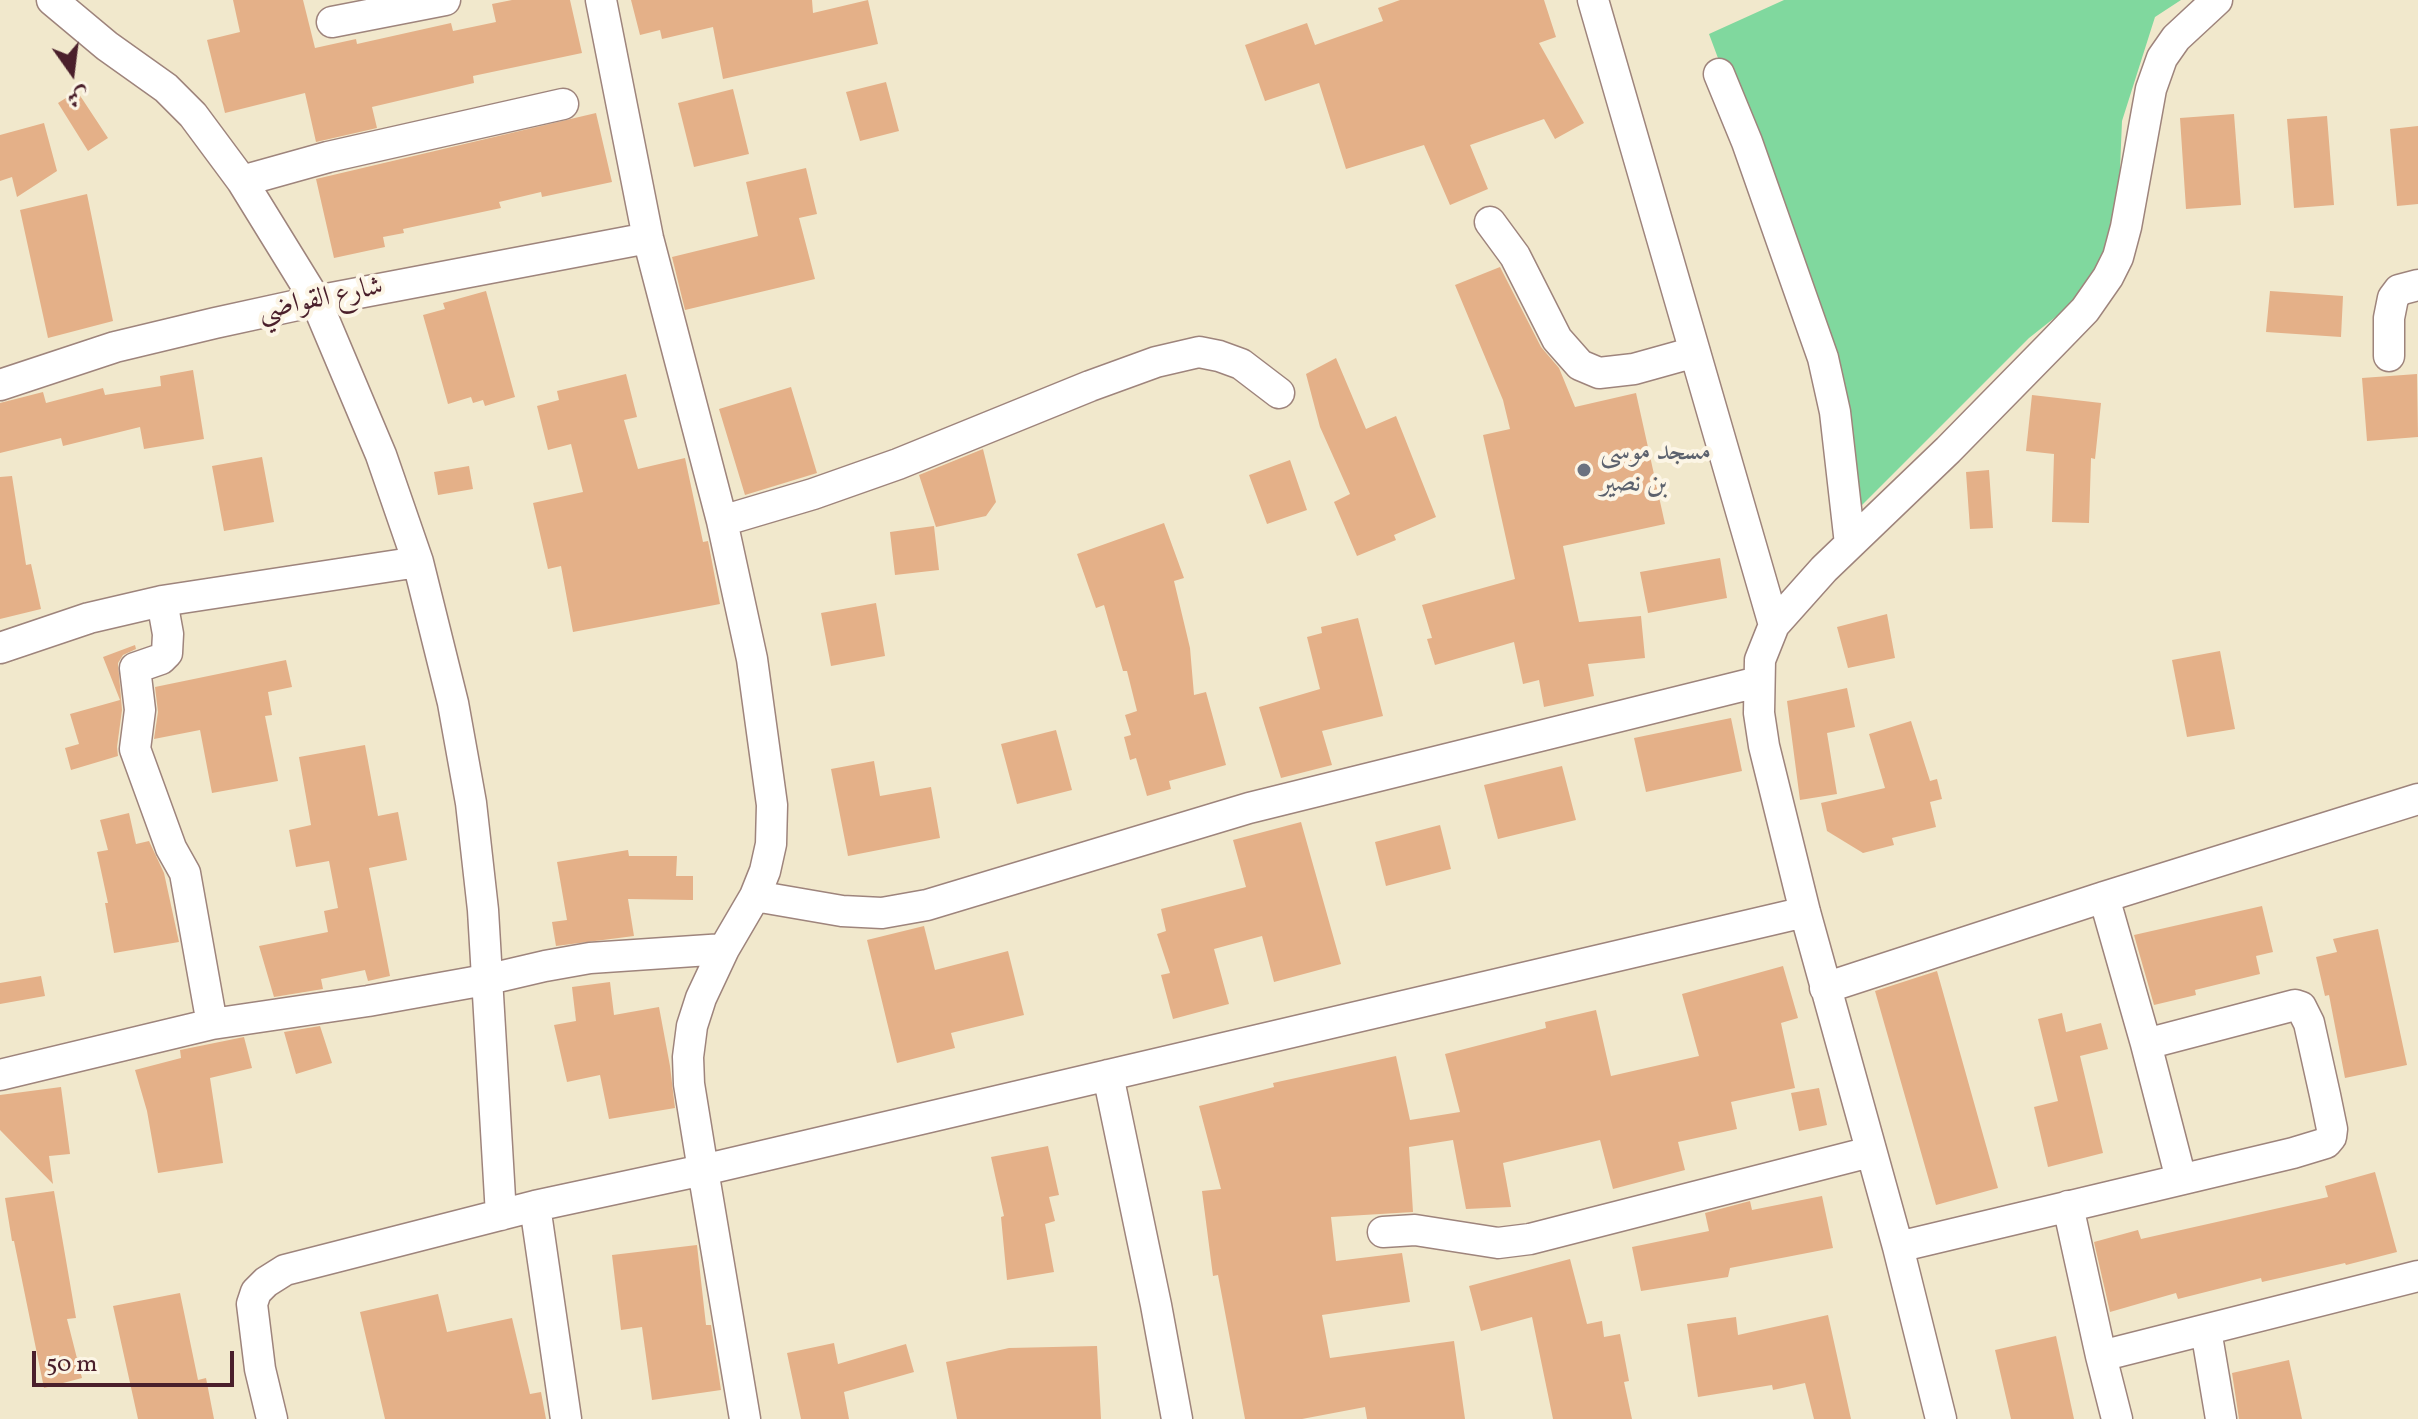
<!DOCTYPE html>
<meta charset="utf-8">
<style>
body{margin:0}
#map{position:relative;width:2418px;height:1419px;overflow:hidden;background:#f1e8cc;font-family:Vollkorn,Amiri,serif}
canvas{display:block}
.north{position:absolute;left:32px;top:32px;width:80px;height:80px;-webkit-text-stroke:6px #fcf5e5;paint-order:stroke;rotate:166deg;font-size:22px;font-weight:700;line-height:32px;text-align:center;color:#4a1f2b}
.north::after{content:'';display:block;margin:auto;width:28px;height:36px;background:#4a1f2b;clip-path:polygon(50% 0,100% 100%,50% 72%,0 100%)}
.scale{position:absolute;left:32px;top:1351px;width:202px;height:36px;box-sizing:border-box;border:4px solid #4a1f2b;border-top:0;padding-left:10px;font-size:24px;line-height:28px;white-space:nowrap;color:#4a1f2b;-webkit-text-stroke:6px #fcf5e5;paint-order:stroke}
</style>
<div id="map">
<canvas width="2418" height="1419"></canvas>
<div class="north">ش</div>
<div class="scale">50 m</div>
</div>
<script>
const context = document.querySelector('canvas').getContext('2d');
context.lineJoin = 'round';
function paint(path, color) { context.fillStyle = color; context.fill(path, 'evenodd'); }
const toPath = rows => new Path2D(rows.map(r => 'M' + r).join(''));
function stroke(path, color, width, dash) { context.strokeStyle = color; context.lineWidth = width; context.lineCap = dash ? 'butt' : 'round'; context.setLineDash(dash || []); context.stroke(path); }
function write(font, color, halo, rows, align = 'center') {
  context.font = font + ' Vollkorn,Amiri,serif'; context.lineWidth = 8; context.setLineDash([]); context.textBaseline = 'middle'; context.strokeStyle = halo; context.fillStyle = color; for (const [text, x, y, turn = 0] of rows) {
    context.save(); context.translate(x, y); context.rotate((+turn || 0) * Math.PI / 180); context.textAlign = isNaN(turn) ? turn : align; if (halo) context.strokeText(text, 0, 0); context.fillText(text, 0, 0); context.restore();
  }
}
paint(toPath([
 [1784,0,2181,0,2155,17,2122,121,2118,217,2096,275,2072,304,2029,338,1857,510,1765,184,1709,34]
]), '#80d89e');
paint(toPath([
 [233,0,303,0,315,48,356,39,357,44,451,23,453,31,496,22,492,4,512,0,570,0,582,53,473,76,474,83,372,107,377,128,316,142,305,93,225,113,207,40,240,32],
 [631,0,812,0,813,13,868,0,878,44,723,79,713,27,662,39,660,30,640,35],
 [1400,0,1544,0,1556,37,1539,43,1584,123,1555,139,1544,119,1470,145,1488,189,1450,205,1424,145,1346,169,1319,83,1265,101,1245,45,1307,23,1315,45,1383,21,1378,8],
 [886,82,899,131,860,141,846,92],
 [733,89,749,154,694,167,678,103],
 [77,91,108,138,88,151,58,103],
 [596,113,612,182,542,197,541,192,499,202,501,208,403,229,404,233,383,237,385,247,334,258,316,179],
 [2234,114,2241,205,2186,209,2180,118],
 [2327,116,2334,205,2294,208,2287,119],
 [44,123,57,171,17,197,12,177,0,181,0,135],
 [2418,126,2418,204,2397,206,2390,129],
 [806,168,817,214,799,218,815,279,685,310,672,257,758,236,746,182],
 [87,194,113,321,48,338,20,210],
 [1500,267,1541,347,1559,368,1575,407,1636,393,1665,524,1563,546,1579,622,1641,616,1645,658,1588,664,1594,696,1544,707,1539,680,1523,684,1514,642,1435,665,1427,639,1432,638,1422,605,1515,579,1483,435,1510,429,1503,400,1455,285],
 [486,291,515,397,485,406,483,400,473,403,471,397,448,404,423,315,445,309,443,303],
 [2270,291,2343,296,2341,337,2266,332],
 [1336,358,1366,429,1396,416,1436,517,1394,535,1396,540,1357,556,1334,502,1350,494,1320,427,1306,374],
 [193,370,204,439,144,449,140,427,63,446,61,438,0,453,0,403,43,392,46,403,103,388,105,395,161,386,160,376],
 [626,374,637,417,624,420,638,469,685,458,703,542,708,541,720,604,573,632,561,566,548,569,533,503,583,492,571,444,548,450,537,406,559,400,557,391],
 [2417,374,2418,437,2367,441,2362,378],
 [791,387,817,473,745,495,719,409],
 [2032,395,2101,403,2095,459,2091,458,2089,523,2052,522,2054,454,2026,451],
 [983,449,996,502,986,516,936,527,919,475],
 [262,457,274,522,224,531,212,466],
 [1290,460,1307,510,1267,524,1249,475],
 [469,466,473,489,438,495,434,472],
 [1989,470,1993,528,1970,529,1966,472],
 [12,476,26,565,31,564,41,609,0,619,0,477],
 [1164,523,1184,578,1174,581,1190,648,1194,695,1206,692,1226,765,1169,781,1171,789,1147,796,1136,758,1130,760,1124,737,1131,735,1125,715,1137,711,1127,671,1123,671,1104,605,1096,608,1077,554],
 [934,526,939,570,895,575,890,532],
 [1720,558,1727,598,1648,613,1640,572],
 [876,603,885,656,831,666,821,613],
 [1887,614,1895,658,1848,668,1837,627],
 [1358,618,1383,716,1322,731,1332,765,1281,778,1259,707,1320,689,1307,637,1322,633,1321,627],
 [135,645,136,649,123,655,118,663,122,710,117,747,118,756,71,770,65,748,79,744,70,714,120,700,103,657],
 [2220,651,2235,729,2187,737,2172,660],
 [286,660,292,687,268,692,272,715,265,716,278,781,212,793,200,730,154,739,158,712,155,687],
 [1847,688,1855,727,1827,733,1837,794,1800,800,1787,701],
 [1731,718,1742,771,1646,792,1634,738],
 [1911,721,1930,781,1937,779,1942,799,1930,802,1936,827,1892,838,1894,845,1863,853,1827,831,1821,803,1885,788,1869,734],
 [1056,730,1072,790,1017,804,1001,744],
 [365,745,378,816,398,812,407,860,369,868,390,976,368,981,365,970,321,979,323,989,274,997,259,946,328,932,324,911,338,908,329,861,296,867,289,830,311,825,299,757],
 [874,761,880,796,931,787,940,838,848,856,831,769],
 [1562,766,1576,820,1498,839,1484,785],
 [129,813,136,844,149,841,164,873,179,942,114,953,105,903,108,903,97,852,108,850,100,820],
 [1301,822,1341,964,1274,982,1262,936,1214,949,1229,1004,1173,1019,1161,975,1170,973,1157,934,1166,931,1161,909,1246,887,1233,840],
 [1440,825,1451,869,1386,886,1375,842],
 [628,850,629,856,677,856,676,876,693,876,693,900,628,899,634,936,556,946,552,922,567,920,557,862],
 [2262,906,2273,952,2256,956,2260,974,2195,990,2196,995,2154,1005,2134,935],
 [924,926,935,970,1008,951,1024,1015,951,1033,955,1048,897,1063,867,940],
 [2378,929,2407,1065,2345,1078,2329,995,2325,996,2316,957,2337,952,2333,939],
 [1783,966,1798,1018,1781,1023,1795,1088,1731,1102,1737,1129,1678,1142,1685,1170,1613,1189,1600,1140,1503,1163,1511,1207,1466,1209,1453,1140,1409,1147,1413,1212,1331,1217,1336,1261,1402,1253,1410,1302,1322,1315,1330,1358,1454,1341,1465,1419,1367,1419,1365,1407,1302,1419,1245,1419,1218,1275,1213,1276,1202,1191,1221,1189,1199,1106,1274,1087,1273,1083,1396,1056,1410,1120,1460,1112,1445,1054,1546,1028,1545,1022,1596,1010,1611,1076,1699,1056,1682,994],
 [1937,971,1998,1188,1936,1205,1875,991],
 [41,976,45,996,0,1004,0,983],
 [610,982,614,1015,659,1007,670,1066,675,1108,609,1119,600,1075,567,1082,554,1025,576,1021,572,987],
 [2062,1013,2066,1032,2101,1023,2108,1049,2080,1056,2103,1153,2048,1167,2034,1107,2058,1101,2038,1019],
 [320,1026,332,1063,296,1074,284,1032],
 [244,1037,252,1068,210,1078,223,1163,158,1173,147,1111,135,1070,181,1058,180,1050],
 [61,1087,70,1154,49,1156,53,1184,0,1130,0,1095],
 [1819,1088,1827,1125,1799,1131,1791,1093],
 [1048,1146,1059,1195,1049,1197,1055,1221,1045,1224,1054,1272,1007,1280,1001,1217,1004,1216,991,1157],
 [2375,1172,2397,1252,2346,1265,2345,1263,2262,1282,2261,1278,2178,1299,2176,1293,2110,1312,2094,1242,2138,1230,2141,1239,2328,1197,2325,1186],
 [54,1191,76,1318,67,1319,82,1378,44,1388,14,1241,12,1241,5,1198],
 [1822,1196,1833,1248,1730,1268,1728,1277,1641,1291,1632,1247,1709,1231,1705,1213,1750,1201,1752,1210],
 [697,1245,706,1325,711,1325,721,1390,652,1400,642,1327,621,1330,612,1255],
 [1570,1259,1587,1324,1602,1321,1604,1337,1620,1334,1629,1381,1624,1382,1632,1419,1553,1419,1532,1317,1481,1331,1469,1286],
 [180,1293,198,1380,206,1378,214,1419,138,1419,113,1306],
 [438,1294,447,1332,512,1318,530,1394,541,1392,546,1419,385,1419,360,1312],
 [1828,1315,1851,1419,1814,1419,1805,1383,1773,1390,1772,1385,1698,1397,1687,1324,1736,1317,1738,1335],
 [2056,1336,2074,1419,2011,1419,1995,1350],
 [834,1343,838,1364,906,1344,914,1372,844,1392,849,1419,801,1419,787,1353],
 [1097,1346,1101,1419,957,1419,946,1362,1009,1348],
 [2289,1360,2302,1419,2239,1419,2232,1373]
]), '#e4b088');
const minor = toPath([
 [52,0,107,46,166,88,193,115,242,181,316,301,381,455,418,562,453,703,471,803,483,910,501,1215],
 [601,0,648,238,722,521,752,659,772,805,771,844,765,871,755,896,724,949,701,998,692,1026,688,1057,689,1084,703,1170,745,1419],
 [1593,0,1774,625],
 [332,22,445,0],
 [1719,74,1747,142,1823,358,1835,412,1850,544],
 [242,181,328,157,563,104],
 [1490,222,1515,256,1557,339,1580,365,1599,373,1634,369,1695,352],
 [2389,356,2389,318,2393,298,2399,290,2418,285],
 [0,385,115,347,215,323,316,301,648,238],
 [722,521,813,494,898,464,1090,386,1156,362,1199,352,1219,356,1241,364,1279,393],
 [162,601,168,634,167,653,161,659,135,668,140,710,135,749,171,848,185,873,212,1024],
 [0,648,89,618,162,601,418,562],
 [755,896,842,911,882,913,927,905,1249,808,1758,682],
 [2104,897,2146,1044,2181,1179],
 [1825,988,2104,897,2418,799],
 [0,1075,212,1024,368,1001,485,980,545,966,590,958,724,949],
 [1108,1075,1156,1305,1177,1419],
 [535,1206,566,1419],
 [2068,1206,2101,1356],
 [1383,1232,1415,1230,1498,1243,1530,1239,1870,1152],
 [1898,1247,2293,1153,2326,1143,2331,1137,2332,1129,2325,1095,2309,1023,2301,1007,2295,1005,2146,1044],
 [2206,1330,2221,1419],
 [272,1419,260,1369,252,1304,256,1292,266,1282,285,1270,535,1206,703,1170,1805,912],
 [1941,1419,1898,1247,1805,912,1764,746,1759,713,1760,660,1774,625,1824,569,1948,450,2053,343,2085,310,2108,277,2118,257,2126,227,2151,89,2162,58,2176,38,2217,0],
 [2117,1419,2101,1356,2418,1276]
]);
stroke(minor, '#9e847c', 33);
stroke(minor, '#fff', 30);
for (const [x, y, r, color] of [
 [1584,470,8,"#6b7280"]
]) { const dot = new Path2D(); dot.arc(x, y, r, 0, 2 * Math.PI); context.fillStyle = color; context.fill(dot); stroke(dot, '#fcf5e5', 3); }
write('28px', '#4a1f2b', '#fcf5e5', [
 ["شارع القواضي",321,301,-12]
]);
write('28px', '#5b616d', '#fcf5e5', [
 ["مسجد موسى",1600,454],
 ["بن نصير",1600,486]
], 'left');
</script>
